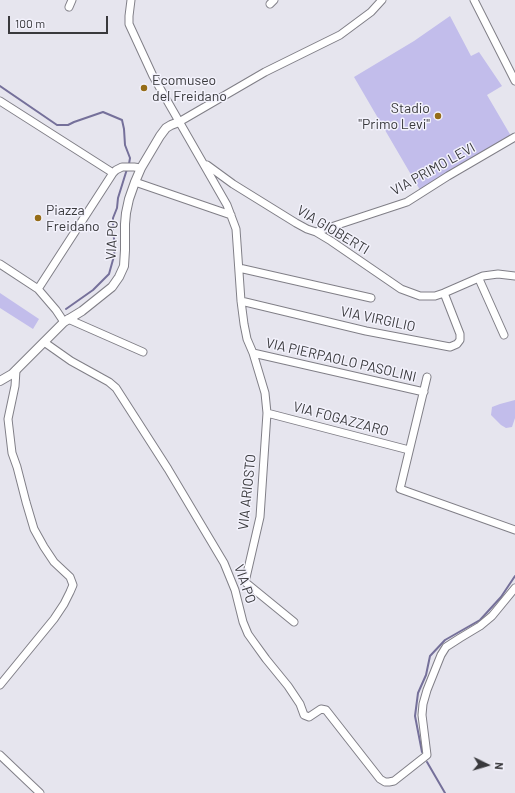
<!DOCTYPE html>
<style>
body{margin:0}
#map{position:relative;width:515px;height:793px;overflow:hidden;background:#e6e5ee;font-family:Barlow,sans-serif}
canvas{display:block}
.north{position:absolute;left:467px;top:745px;width:40px;height:40px;-webkit-text-stroke:3px #f3f2fc;paint-order:stroke;rotate:95deg;font-size:11px;font-weight:700;line-height:16px;text-align:center;color:#39393c}
.north::after{content:'';display:block;margin:auto;width:14px;height:18px;background:#39393c;clip-path:polygon(50% 0,100% 100%,50% 72%,0 100%)}
.scale{position:absolute;left:8px;top:16px;width:100px;height:18px;box-sizing:border-box;border:2px solid #39393c;border-top:0;padding-left:5px;font-size:12px;line-height:14px;white-space:nowrap;color:#39393c;-webkit-text-stroke:3px #f3f2fc;paint-order:stroke}
</style>
<div id="map">
<canvas width="515" height="793"></canvas>
<div class="north">N</div>
<div class="scale">100 m</div>
</div>
<script>
const context = document.querySelector('canvas').getContext('2d');
context.lineJoin = 'round';
function paint(path, color) { context.fillStyle = color; context.fill(path, 'evenodd'); }
const toPath = rows => new Path2D(rows.map(r => 'M' + r).join(''));
function stroke(path, color, width, dash) { context.strokeStyle = color; context.lineWidth = width; context.lineCap = dash ? 'butt' : 'round'; context.setLineDash(dash || []); context.stroke(path); }
function write(font, color, halo, rows, align = 'center') {
  context.font = font + ' Barlow,sans-serif'; context.lineWidth = 3; context.setLineDash([]); context.textBaseline = 'middle'; context.strokeStyle = halo; context.fillStyle = color; for (const [text, x, y, turn = 0] of rows) {
    context.save(); context.translate(x, y); context.rotate((+turn || 0) * Math.PI / 180); context.textAlign = isNaN(turn) ? turn : align; if (halo) context.strokeText(text, 0, 0); context.fillText(text, 0, 0); context.restore();
  }
}
paint(toPath([
 [450,16,471,56,479,52,502,86,487,95,511,136,420,190,354,77,414,41],
 [0,293,39,319,33,329,0,308],
 [515,400,515,418,512,427,506,428,501,425,491,415,492,407,500,404]
]), '#c2bdeb');
stroke(toPath([
 [0,86,57,125,68,125,74,122,103,112,122,120,124,129,125,145,130,158,129,164],
 [66,309,93,290,109,274,114,256,115,244,113,233,113,218,117,208,118,198,127,169],
 [422,752,415,716,418,693,426,675,430,656,445,640,480,620,501,597,515,576],
 [427,762,445,793]
]), '#75709a', 2);
const minor = toPath([
 [131,0,129,16,129,24,153,76,227,205,236,229,241,301,244,324,247,339,253,353,265,393,267,413,260,517,245,582,294,622],
 [474,0,515,81],
 [270,4,274,0],
 [69,7,72,0],
 [0,101,113,173],
 [179,122,265,72,340,35,371,12,382,0],
 [207,165,233,184,296,223,307,229,316,232,331,241,401,289,420,296,435,296,444,293,483,276,498,274,515,276],
 [135,182,231,215],
 [316,232,322,230,407,202,448,176,515,137],
 [0,264,38,289,56,310,64,322],
 [239,268,371,298],
 [479,279,504,335],
 [38,289,113,173,116,170,122,167,134,167,141,168],
 [241,301,366,331,450,347,457,344,460,340,460,334,444,293],
 [68,319,143,352],
 [44,342,71,361,109,382,116,388,168,469,224,563,235,590,243,622,248,634,253,641,266,659,288,686,300,704,304,715,309,717,321,709,326,710,380,779,385,782,389,782,394,781,427,755,422,715,423,704,427,690,441,655,446,647,460,638,480,626,492,616,515,588],
 [253,353,424,392],
 [427,377,400,489,515,530],
 [267,413,409,450],
 [0,685,54,619,64,604,70,592,73,585,70,577,54,562,44,547,34,529,26,502,17,467,12,453,8,419,15,386,16,370],
 [0,755,21,775,40,793]
]);
const tertiary = toPath([
 [0,381,12,374,64,322,82,311,112,287,119,277,124,266,125,250,125,224,126,213,129,199,135,182,141,168,160,136,166,128,171,125,179,122]
]);
stroke(minor, '#807f87', 9);
stroke(tertiary, '#807f87', 10);
stroke(minor, '#fff', 7);
stroke(tertiary, '#fff', 8);
for (const [x, y, r, color] of [
 [144,88,4,"#956c17"],
 [438,116,4,"#956c17"],
 [38,218,4,"#956c17"]
]) { const dot = new Path2D(); dot.arc(x, y, r, 0, 2 * Math.PI); context.fillStyle = color; context.fill(dot); stroke(dot, '#f3f2fc', 1.5); }
write('14px', '#39393c', '#f3f2fc', [
 ["Ecomuseo",152,80],
 ["del Freidano",152,96],
 ["Stadio",430,108,"right"],
 ["\"Primo Levi\"",430,124,"right"],
 ["Piazza",46,210],
 ["Freidano",46,226]
], 'left');
write('14px', '#39393c', '#f3f2fc', [
 ["VIA PRIMO LEVI",433,169,-29],
 ["VIA GIOBERTI",333,230,31],
 ["VIA PO",112,240,-87],
 ["VIA VIRGILIO",378,319,12],
 ["VIA PIERPAOLO PASOLINI",341,360,13],
 ["VIA FOGAZZARO",341,419,15],
 ["VIA ARIOSTO",247,492,-84],
 ["VIA PO",245,584,71]
]);
</script>
